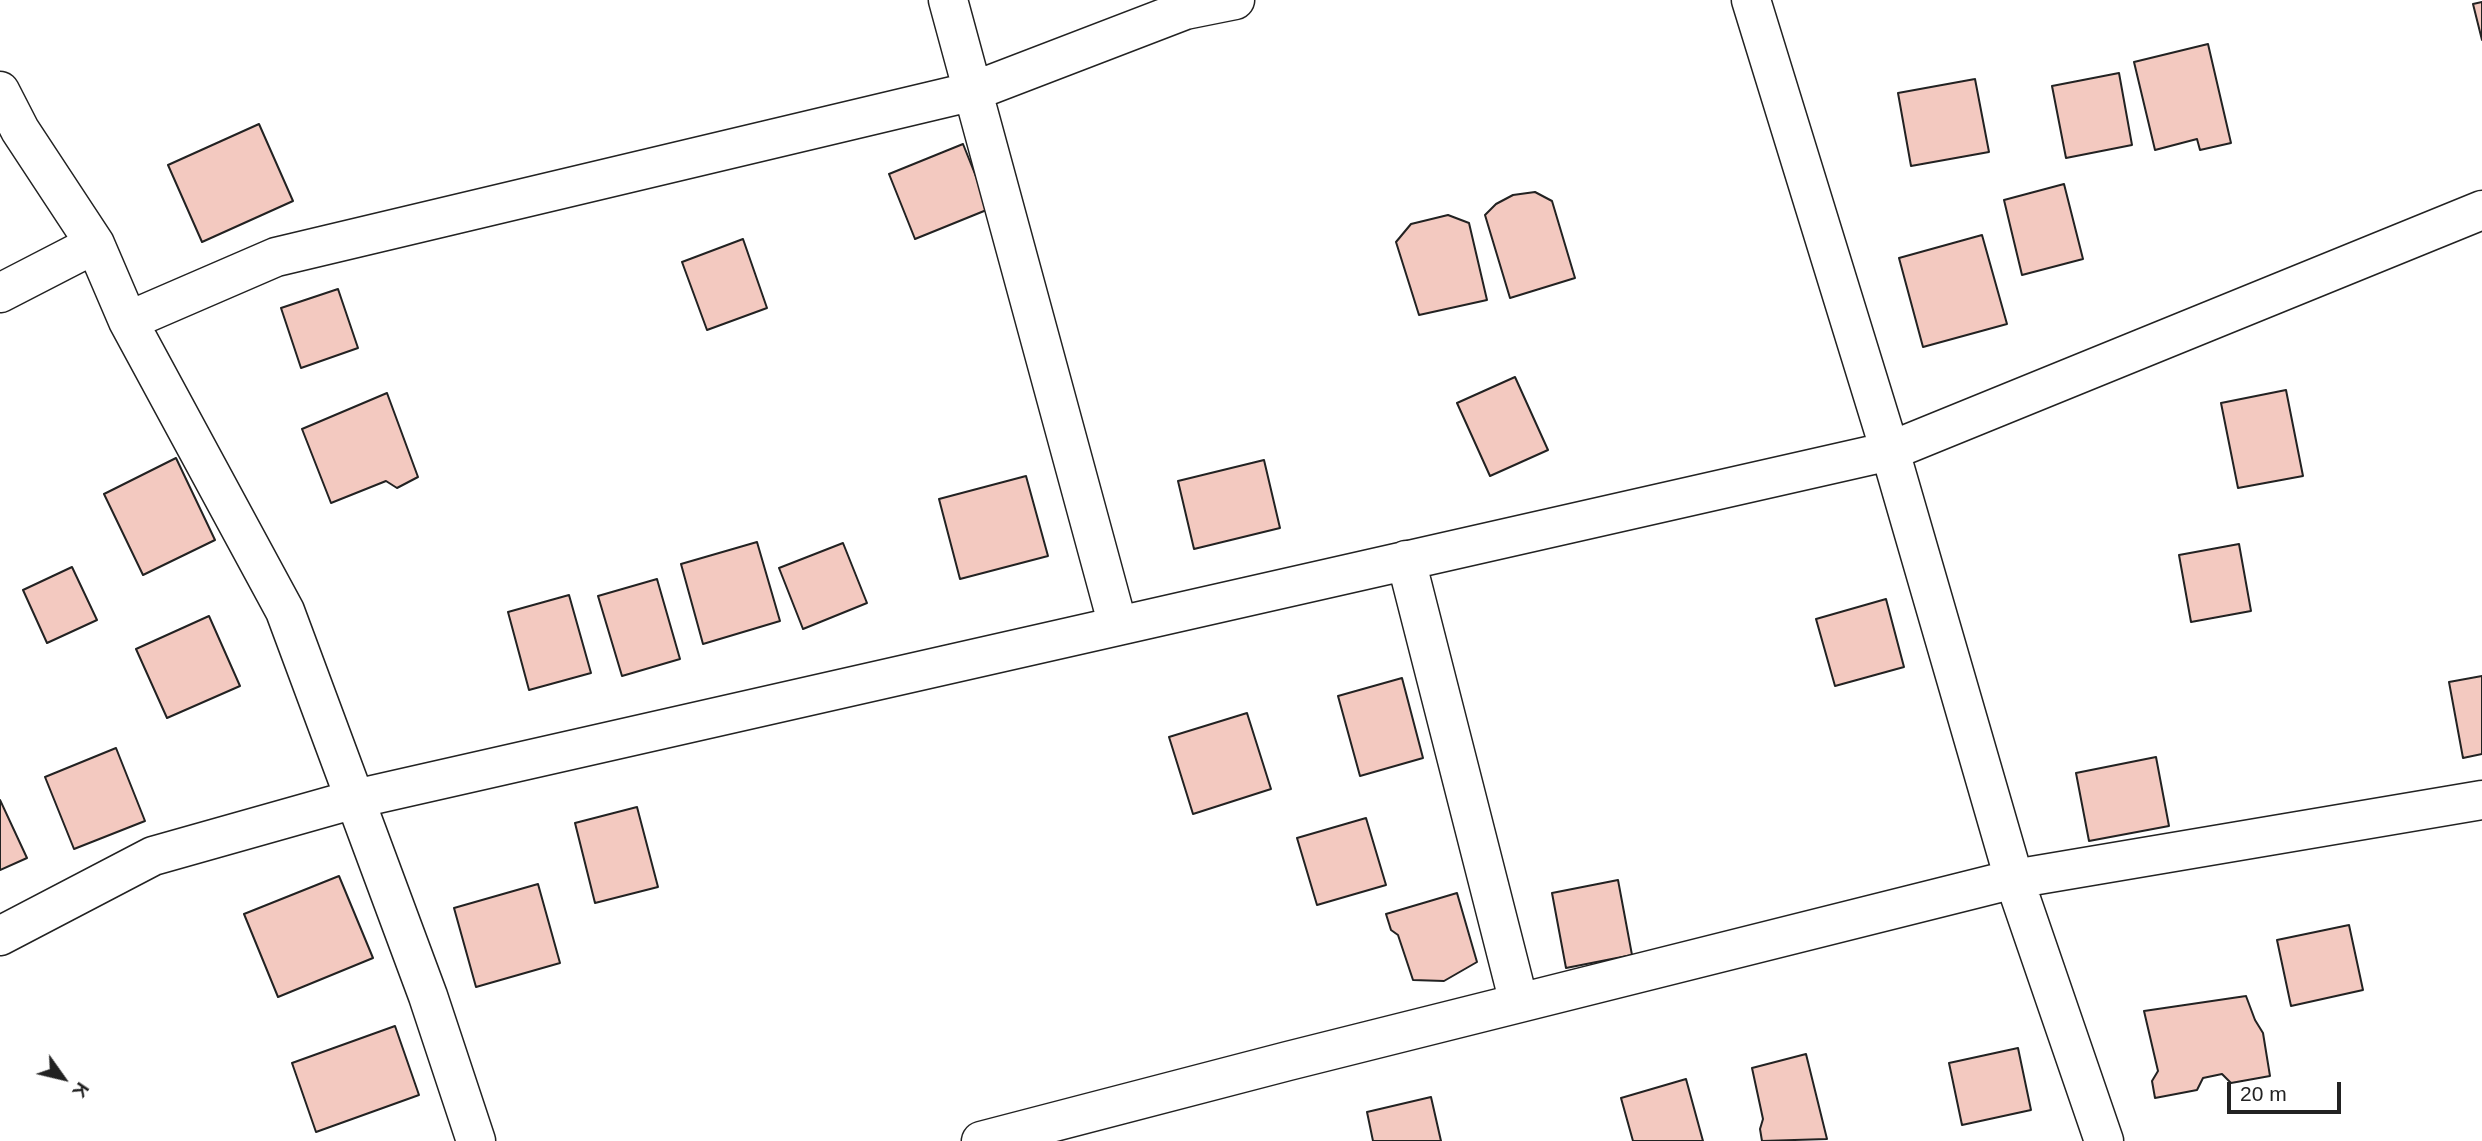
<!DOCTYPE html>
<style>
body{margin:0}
#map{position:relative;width:2482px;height:1141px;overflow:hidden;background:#fff;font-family:Helvetica,sans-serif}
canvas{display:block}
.north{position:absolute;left:28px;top:1043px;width:70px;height:70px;-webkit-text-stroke:5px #fff;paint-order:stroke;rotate:124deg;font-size:19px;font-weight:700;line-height:28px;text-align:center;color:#222}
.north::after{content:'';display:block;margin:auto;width:24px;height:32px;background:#222;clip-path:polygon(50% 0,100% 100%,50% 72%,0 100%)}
.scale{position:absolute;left:2227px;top:1082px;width:114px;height:32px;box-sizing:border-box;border:4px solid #222;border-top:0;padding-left:9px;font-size:21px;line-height:24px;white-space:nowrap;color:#222;-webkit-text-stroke:5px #fff;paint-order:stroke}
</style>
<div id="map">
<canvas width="2482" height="1141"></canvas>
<div class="north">K</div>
<div class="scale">20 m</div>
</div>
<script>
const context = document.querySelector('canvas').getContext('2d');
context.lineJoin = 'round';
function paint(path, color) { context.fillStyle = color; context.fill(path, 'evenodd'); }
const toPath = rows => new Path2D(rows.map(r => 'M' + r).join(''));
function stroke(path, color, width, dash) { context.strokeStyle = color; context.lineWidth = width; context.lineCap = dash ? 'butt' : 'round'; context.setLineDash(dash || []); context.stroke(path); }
const building = toPath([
 [2482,2,2482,40,2473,4,2482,2],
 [2208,44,2231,143,2200,150,2197,139,2155,150,2134,62,2208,44],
 [2119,73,2132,145,2066,158,2052,86,2119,73],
 [1975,79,1989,152,1911,166,1898,93,1975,79],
 [259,124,293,201,202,242,168,165,259,124],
 [963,144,989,209,915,239,889,174,963,144],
 [2064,184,2083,259,2022,275,2004,200,2064,184],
 [1535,192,1552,201,1575,278,1510,298,1485,215,1496,204,1513,195,1535,192],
 [1448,215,1469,223,1487,300,1419,315,1396,242,1411,224,1448,215],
 [1982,235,2007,324,1923,347,1899,258,1982,235],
 [743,239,767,308,707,330,682,262,743,239],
 [338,289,358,348,301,368,281,308,338,289],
 [1515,377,1548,450,1490,476,1457,403,1515,377],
 [2286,390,2303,476,2238,488,2221,403,2286,390],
 [387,393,418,477,397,488,386,481,331,503,302,429,387,393],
 [176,458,215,540,143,575,104,494,176,458],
 [1264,460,1280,528,1194,549,1178,481,1264,460],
 [1026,476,1048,556,960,579,939,499,1026,476],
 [757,542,780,621,703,644,681,564,757,542],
 [843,543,867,603,803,629,779,568,843,543],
 [2239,544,2251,611,2191,622,2179,555,2239,544],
 [72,567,97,620,47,643,23,590,72,567],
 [657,579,680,659,622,676,598,596,657,579],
 [569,595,591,673,529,690,508,612,569,595],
 [1886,599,1904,667,1835,686,1816,619,1886,599],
 [209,616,240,686,167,718,136,649,209,616],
 [2482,676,2482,754,2463,758,2449,682,2482,676],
 [1402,678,1423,758,1360,776,1338,696,1402,678],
 [1247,713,1271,789,1193,814,1169,737,1247,713],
 [116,748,145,821,74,849,45,777,116,748],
 [2156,757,2169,826,2089,841,2076,773,2156,757],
 [0,800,27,858,0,870,0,800],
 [637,807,658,887,595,903,575,823,637,807],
 [1366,818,1386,885,1317,905,1297,838,1366,818],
 [339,876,373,958,278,997,244,914,339,876],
 [1618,880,1632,955,1566,968,1552,893,1618,880],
 [538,884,560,963,476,987,454,908,538,884],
 [1457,893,1477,962,1444,981,1413,980,1398,935,1391,930,1386,914,1457,893],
 [2349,925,2363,990,2291,1006,2277,940,2349,925],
 [2246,996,2255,1020,2263,1033,2270,1076,2231,1083,2222,1074,2203,1078,2197,1090,2155,1098,2152,1081,2158,1071,2144,1011,2246,996],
 [395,1026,419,1095,316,1132,292,1063,395,1026],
 [2018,1048,2031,1110,1962,1125,1949,1063,2018,1048],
 [1806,1054,1827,1139,1762,1141,1760,1129,1763,1119,1752,1068,1806,1054],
 [1686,1079,1703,1141,1633,1141,1621,1098,1686,1079],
 [1431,1097,1441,1141,1373,1141,1367,1112,1431,1097]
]);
paint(building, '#f3c9c0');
stroke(building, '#222', 2);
const minor = toPath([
 [948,0,1118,626],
 [1751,0,1890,451,2014,879,2104,1141],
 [0,91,20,130,95,244,128,321,285,611,428,996,476,1141],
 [0,293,95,244],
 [128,321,276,257,974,91,1185,10,1235,0],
 [1406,560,1519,1003],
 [0,936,153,856,355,799,1890,451,2482,210],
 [981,1141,1288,1061,2014,879,2482,800]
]);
stroke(minor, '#222', 41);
stroke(minor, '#fff', 38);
</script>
